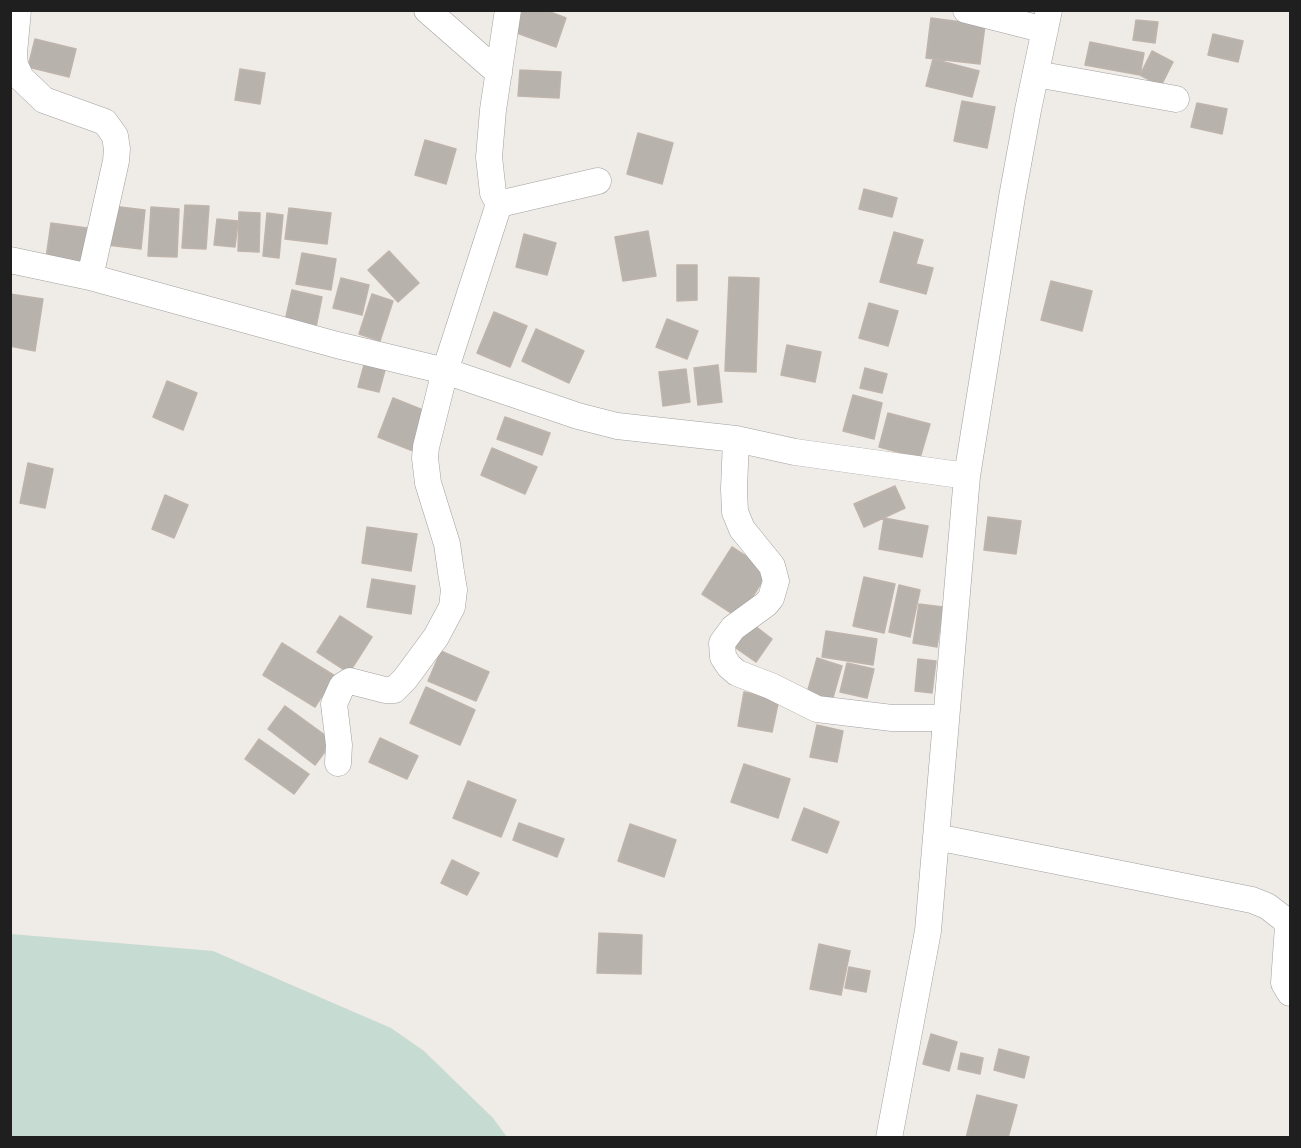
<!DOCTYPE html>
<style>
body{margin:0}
#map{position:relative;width:1301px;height:1148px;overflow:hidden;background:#efece7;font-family:Raleway,sans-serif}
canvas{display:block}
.frame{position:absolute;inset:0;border:12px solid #1f1f1f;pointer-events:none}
</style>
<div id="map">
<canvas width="1301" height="1148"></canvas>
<div class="frame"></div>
</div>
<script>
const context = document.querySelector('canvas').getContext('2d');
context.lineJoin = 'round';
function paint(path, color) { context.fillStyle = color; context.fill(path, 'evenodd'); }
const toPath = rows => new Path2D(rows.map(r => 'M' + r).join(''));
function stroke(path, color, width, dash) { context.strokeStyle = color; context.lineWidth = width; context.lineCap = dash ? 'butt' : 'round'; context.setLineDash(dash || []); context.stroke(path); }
paint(toPath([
 [11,934,213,951,391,1028,424,1051,493,1118,507,1137,11,1137]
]), '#c6dbd2');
const building = toPath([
 [522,10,545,10,566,18,556,47,514,32,522,10],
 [931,18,985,25,980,64,926,58,931,18],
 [1136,20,1158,22,1155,43,1133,40,1136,20],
 [1213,34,1243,41,1238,62,1208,55,1213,34],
 [35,39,76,49,69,77,28,67,35,39],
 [1090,42,1144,53,1140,75,1085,65,1090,42],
 [1152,51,1173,62,1161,86,1140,75,1152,51],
 [933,59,979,71,972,97,926,86,933,59],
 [240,69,265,73,260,104,235,100,240,69],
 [520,70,561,72,559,98,518,96,520,70],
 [962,101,995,107,987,148,954,141,962,101],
 [1197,103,1227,109,1222,134,1191,127,1197,103],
 [638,133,673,143,662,184,627,174,638,133],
 [425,140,456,149,446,184,415,175,425,140],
 [864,189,897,198,892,217,859,209,864,189],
 [185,205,209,206,206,249,182,248,185,205],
 [112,206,145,210,141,249,107,245,112,206],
 [151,207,179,209,177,257,148,256,151,207],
 [289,208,331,213,327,244,285,239,289,208],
 [239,212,260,213,259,252,238,251,239,212],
 [267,213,283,215,279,258,263,256,267,213],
 [217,219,238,221,235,247,214,245,217,219],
 [51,223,87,228,82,262,46,258,51,223],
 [648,231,656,276,623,281,615,237,648,231],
 [894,232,923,240,916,264,933,268,926,294,880,282,894,232],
 [524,234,556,243,547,275,516,267,524,234],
 [389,251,419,283,398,302,368,270,389,251],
 [302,253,336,259,331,290,296,284,302,253],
 [677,265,697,265,697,300,677,301,677,265],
 [729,277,759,278,756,372,725,371,729,277],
 [341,278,369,285,362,315,333,308,341,278],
 [1051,281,1092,291,1082,331,1041,320,1051,281],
 [292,290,322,297,316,327,285,321,292,290],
 [10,294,43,299,35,351,10,346,10,294],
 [372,294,393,301,380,341,359,334,372,294],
 [869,303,898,311,888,346,859,338,869,303],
 [494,312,527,326,510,367,477,353,494,312],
 [667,319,698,331,687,359,656,347,667,319],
 [536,329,584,351,569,383,522,361,536,329],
 [787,345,821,352,815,382,781,375,787,345],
 [364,365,385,370,379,392,358,387,364,365],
 [718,365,722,402,698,405,694,368,718,365],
 [865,368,887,374,882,393,860,388,865,368],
 [686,369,690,402,663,406,659,372,686,369],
 [167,381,197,393,183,430,153,417,167,381],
 [853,395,882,403,874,439,843,431,853,395],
 [393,398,428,412,413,451,378,437,393,398],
 [888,413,930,424,920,458,879,447,888,413],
 [505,417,550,433,542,455,497,439,505,417],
 [492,448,537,467,525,494,481,475,492,448],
 [28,463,53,469,45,508,20,503,28,463],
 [895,486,905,508,864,527,854,504,895,486],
 [165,495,188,505,174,538,152,529,165,495],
 [988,517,1021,521,1016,554,984,550,988,517],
 [884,518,928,526,922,557,879,549,884,518],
 [367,527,417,534,411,571,362,563,367,527],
 [732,547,769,571,739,618,702,594,732,547],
 [864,577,895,584,884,633,853,626,864,577],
 [372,579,415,586,411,614,367,607,372,579],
 [899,585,920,590,910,637,889,632,899,585],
 [919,604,943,607,937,647,913,643,919,604],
 [340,616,372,637,349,673,317,652,340,616],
 [750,622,772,639,756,662,733,646,750,622],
 [826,631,877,639,873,665,822,657,826,631],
 [282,643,335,676,315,707,263,675,282,643],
 [441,651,489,672,476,701,428,681,441,651],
 [817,658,842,666,832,701,807,693,817,658],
 [918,659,936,661,932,693,915,691,918,659],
 [847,663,874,669,867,698,840,692,847,663],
 [426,687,475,710,460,745,410,723,426,687],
 [744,692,779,699,772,732,738,726,744,692],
 [285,706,333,741,315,765,268,729,285,706],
 [817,725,843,731,837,762,810,757,817,725],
 [380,738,418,756,407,779,369,762,380,738],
 [259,739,309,774,294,794,245,759,259,739],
 [744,764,790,779,778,818,731,802,744,764],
 [468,781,516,800,501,837,453,818,468,781],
 [804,808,839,822,827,853,792,840,804,808],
 [519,823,564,839,557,857,513,840,519,823],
 [630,824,676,840,664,877,618,861,630,824],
 [452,860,479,873,467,895,441,883,452,860],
 [599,933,642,935,641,974,597,973,599,933],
 [819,944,850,951,841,995,810,989,819,944],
 [849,967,870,971,866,992,845,988,849,967],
 [931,1034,957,1042,949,1071,923,1064,931,1034],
 [999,1049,1029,1057,1024,1078,994,1070,999,1049],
 [961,1053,983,1058,980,1074,958,1069,961,1053],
 [977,1095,1017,1105,1008,1138,966,1138,977,1095]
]);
paint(building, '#b8b2ad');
stroke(building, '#bfb4ab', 1.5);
const minor = toPath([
 [18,10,14,53,15,65,21,78,44,100,105,122,115,136,117,149,116,161,90,277],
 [427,10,499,73],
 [966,10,1045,30],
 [1036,74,1176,99],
 [499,204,493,193,489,157,493,110,508,10],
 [10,260,90,277,337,345,445,371,578,416,617,426,736,439,795,452,967,476],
 [736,439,734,489,735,512,742,529,772,566,776,581,771,598,766,604,733,628,722,643,723,657,729,666,737,673,771,686,817,709,892,718,945,718],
 [338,763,339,745,334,704,342,686,350,681,385,690,394,690,405,679,436,637,452,607,454,590,451,572,447,544,428,483,425,458,426,447,445,371,499,204,598,181],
 [936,837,1252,900,1267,906,1284,919,1288,926,1284,983,1290,993],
 [889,1138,928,931,967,476,1012,197,1028,110,1049,10]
]);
stroke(minor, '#a0a0a0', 27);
stroke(minor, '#fff', 26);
</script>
